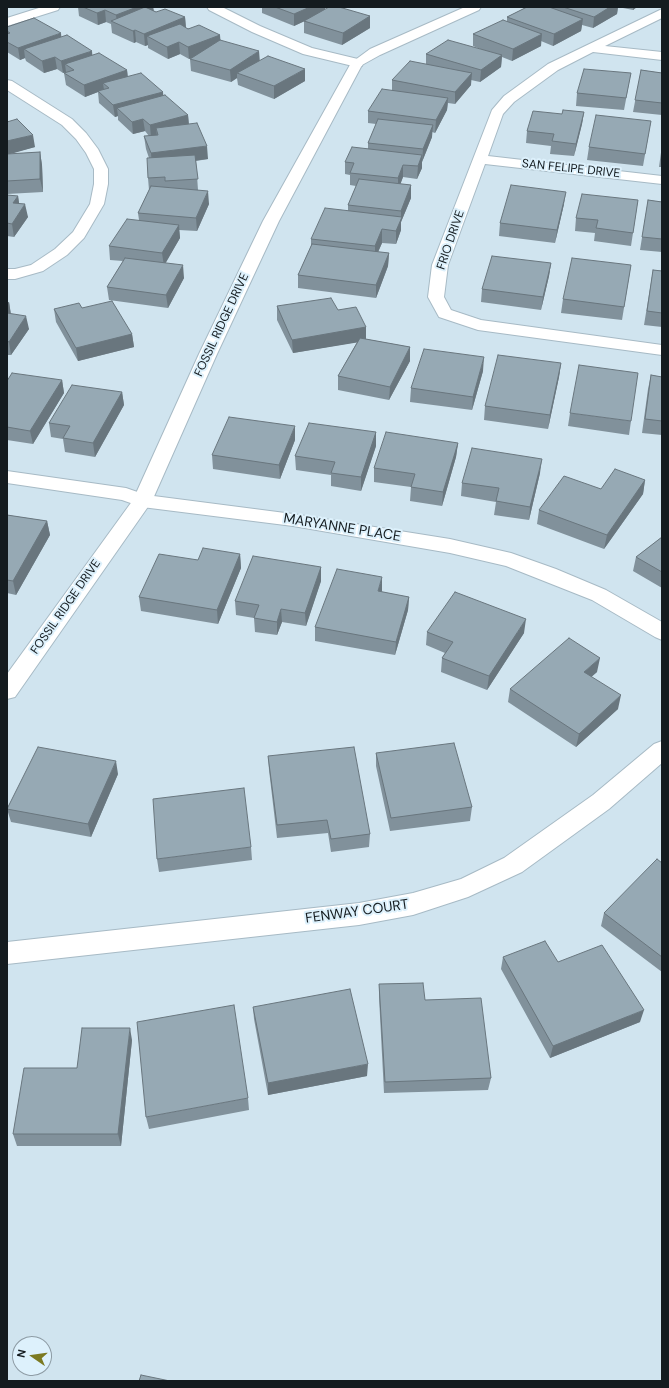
<!DOCTYPE html>
<style>
body{margin:0}
#map{position:relative;width:669px;height:1388px;overflow:hidden;background:#d0e4ef;font-family:"DM Sans",sans-serif}
canvas{display:block}
.frame{position:absolute;inset:0;border:8px solid #141b1f;pointer-events:none}
.north{position:absolute;left:12px;top:1336px;width:40px;height:40px;box-sizing:border-box;background:#ddf1fc;border:1px solid #8d9ba4;border-radius:50%;rotate:283deg;font-size:11px;font-weight:700;line-height:16px;text-align:center;color:#141b1f}
.north::after{content:'';display:block;margin:auto;width:14px;height:18px;background:#7b7a22;clip-path:polygon(50% 0,100% 100%,50% 72%,0 100%)}
</style>
<div id="map">
<canvas width="669" height="1388"></canvas>
<div class="frame"></div>
<div class="north">N</div>
</div>
<script>
const context = document.querySelector('canvas').getContext('2d');
context.lineJoin = 'round';
const toPath = rows => new Path2D(rows.map(r => 'M' + r).join(''));
function stroke(path, color, width, dash) { context.strokeStyle = color; context.lineWidth = width; context.lineCap = dash ? 'butt' : 'round'; context.setLineDash(dash || []); context.stroke(path); }
function paint(path, color) { context.fillStyle = color; context.fill(path, 'evenodd'); }
function write(font, color, halo, rows, align = 'center') {
  context.font = font + ' "DM Sans",sans-serif'; context.lineWidth = 4; context.setLineDash([]); context.textBaseline = 'middle'; context.strokeStyle = halo; context.fillStyle = color; for (const [text, x, y, turn = 0] of rows) {
    context.save(); context.translate(x, y); context.rotate((+turn || 0) * Math.PI / 180); context.textAlign = isNaN(turn) ? turn : align; if (halo) context.strokeText(text, 0, 0); context.fillText(text, 0, 0); context.restore();
  }
}
const street = toPath([
 [42,7,60,7,58,10,7,26,7,18,42,7],
 [207,7,222,7,260,26,312,48,362,60,363,63,362,66,357,67,303,54,252,32,209,10,207,7],
 [662,9,662,18,605,46,662,52,662,60,593,52,558,70,514,102,503,114,488,156,662,176,662,184,485,164,448,265,444,297,451,310,481,320,662,345,662,355,478,330,439,317,428,297,432,265,492,110,504,96,548,64,662,9],
 [7,80,12,81,72,119,86,133,98,149,108,169,108,184,104,204,84,238,67,255,43,271,15,279,7,279,7,269,15,269,31,265,55,249,73,232,90,204,94,184,94,169,86,153,76,139,62,125,7,90,7,80],
 [7,471,126,488,146,495,293,514,450,539,511,553,556,569,606,590,662,622,662,640,655,637,592,600,506,566,450,553,293,526,142,507,122,500,7,483,7,471],
 [662,741,662,763,609,809,522,872,468,897,413,915,359,925,7,964,7,942,359,903,413,893,461,879,504,858,593,795,654,744,662,741]
]);
const secondary = toPath([
 [465,7,481,7,479,10,380,55,362,65,279,221,217,354,152,501,15,697,7,699,7,674,133,500,199,354,263,221,351,63,370,49,465,7]
]);
stroke(street, '#a7bac5', 2);
stroke(secondary, '#a7bac5', 2);
paint(street, '#fff');
paint(secondary, '#fff');
paint(toPath([
 [78,7,153,7,154,11,156,12,185,17,186,28,220,35,220,40,260,61,305,81,274,99,238,85,237,78,231,82,191,71,190,59,194,57,189,59,180,54,168,59,148,48,148,45,145,46,136,42,134,43,112,33,111,24,106,22,98,25,79,16],
 [262,7,325,7,325,9,370,16,370,28,342,45,304,33,304,21,294,26,262,13],
 [527,7,618,7,617,14,593,28,582,25,581,31,553,46,541,41,541,46,512,61,502,57,501,67,480,82,471,80,471,85,455,104,448,103,447,110,435,133,432,132,432,137,422,162,422,168,417,179,403,177,400,184,411,185,411,198,401,222,401,230,396,244,382,243,378,252,389,253,388,266,376,298,298,288,298,275,311,246,311,239,348,211,348,205,356,186,350,185,350,175,345,174,345,162,368,149,368,143,376,124,368,123,368,111,392,90,392,80,426,64,426,54,485,51,473,46,473,34,507,21,507,17],
 [618,7,637,7,633,10],
 [7,27,61,37,92,55,127,70,128,77,163,92,163,96,188,115,189,124,208,159,196,161,198,190,209,204,197,231,179,230,180,238,165,263,184,278,168,308,109,300,107,287,123,261,110,260,109,246,139,220,138,213,149,190,148,178,149,158,146,149,144,136,149,136,145,131,133,134,118,120,118,116,115,117,99,103,98,92,85,97,66,85,64,73,66,72,63,73,57,69,44,73,26,61,25,58,20,60,7,52],
 [641,70,662,73,662,115,633,112],
 [631,73,624,110,576,106,577,93],
 [584,112,582,124,574,156,550,154,551,146,526,143,527,131,562,114],
 [651,121,643,166,587,160,589,147],
 [7,122,35,147,8,154,40,152,42,165,43,192,7,194],
 [662,145,662,167,659,167],
 [7,195,18,196,19,204,28,217,14,237,7,236],
 [638,200,631,246,594,241,595,233,575,231,576,218],
 [648,200,662,202,662,252,640,250],
 [564,204,555,243,499,236,500,223],
 [551,263,549,276,541,310,481,302,482,289],
 [631,265,622,320,561,313,563,299],
 [653,270,662,271,662,327,644,325],
 [7,302,9,302,11,314,29,329,11,355,7,355],
 [277,306,338,310,366,327,366,339,410,347,410,361,389,400,338,390,338,376,357,342,293,353,277,320],
 [82,308,132,334,134,347,78,361,56,322,54,309],
 [561,363,559,377,548,429,484,420,485,406],
 [483,371,472,410,410,402,411,388],
 [651,375,662,377,662,435,642,433,648,389],
 [62,380,64,393,33,444,7,440,7,381],
 [122,392,124,405,95,457,65,452,63,439,51,437,49,423],
 [570,413,631,421,629,435,568,426],
 [376,432,376,446,361,491,331,486,331,475,296,470,295,456],
 [295,440,280,479,213,469,212,455],
 [458,443,456,457,442,506,410,501,411,487,374,482,374,468],
 [540,473,529,520,494,515,496,502,461,496,462,483],
 [645,480,643,494,604,549,537,524,539,510,601,489],
 [7,515,47,521,50,535,16,595,7,593],
 [662,537,662,588,633,571,636,557],
 [240,554,241,568,218,624,141,611,139,597,198,560],
 [321,567,321,581,306,626,282,622,277,635,255,632,254,618,236,615,235,601],
 [382,591,381,592,409,597,408,610,395,655,315,641,315,627],
 [427,632,524,633,487,690,441,672,442,658,445,653,426,645],
 [597,672,591,677,618,709,576,747,508,702,510,689],
 [376,753,472,807,470,821,390,831,376,766],
 [268,756,370,834,369,847,331,852,328,833,277,838,269,770],
 [118,774,91,837,11,822,7,809],
 [251,847,252,860,159,872,157,859],
 [662,863,662,972,601,926,604,913],
 [503,957,640,1022,550,1058,501,969],
 [379,984,425,1000,491,1078,488,1090,384,1093,379,997],
 [253,1007,367,1076,268,1095,254,1019],
 [132,1040,121,1146,17,1146,13,1134,77,1068],
 [248,1098,249,1110,149,1129,146,1117]
]), '#81919b');
paint(toPath([
 [137,7,153,7,154,13,117,24,116,15],
 [310,7,325,7,325,12,294,26,294,14],
 [610,7,618,7,617,14,593,28,594,17],
 [633,7,637,7,633,10],
 [105,10,106,22,98,25,97,13],
 [370,16,370,28,342,45,343,33],
 [185,17,186,29,147,36,148,45,145,46,144,34],
 [583,19,581,31,553,46,554,34],
 [135,30,136,42,134,43,133,31],
 [61,33,62,45,24,49,25,58,20,60,18,48],
 [542,34,541,46,512,61,513,49],
 [220,35,221,47,189,59,188,47],
 [179,42,180,54,168,59,167,47],
 [92,51,93,63,65,64,66,72,63,73,61,61],
 [259,51,260,63,237,73,237,78,231,82,230,70],
 [502,55,501,67,480,82,481,70],
 [55,57,57,69,44,73,42,61],
 [305,69,305,81,274,99,274,86],
 [127,70,128,82,103,83,104,90,98,91,98,92,85,97,84,85],
 [472,73,471,85,455,104,455,92],
 [163,92,164,104,117,108,118,116,115,117,113,105],
 [448,98,447,110,435,133,436,120],
 [584,112,582,124,574,156,576,144],
 [188,115,189,128,156,128,157,136,151,138,150,125],
 [143,119,145,131,133,134,132,122],
 [433,125,432,137,422,162,423,149],
 [33,135,35,147,7,155,7,141],
 [207,146,208,159,152,166,151,153],
 [40,152,42,165,43,192,40,179],
 [422,155,422,168,417,179,418,166],
 [403,165,403,177,398,191,398,178],
 [411,185,411,198,401,222,401,230,396,244,396,231,401,219,401,211],
 [208,191,209,204,197,231,196,218],
 [566,192,564,204,555,243,557,230],
 [18,196,20,209,13,203],
 [25,204,28,217,14,237,12,224],
 [179,225,180,238,164,266,162,253],
 [382,229,382,243,375,259,375,246],
 [389,253,388,266,376,298,376,285],
 [551,263,549,276,541,310,543,297],
 [183,265,184,278,168,308,166,295],
 [9,302,11,316,7,322,7,304],
 [26,316,29,329,11,355,9,342],
 [366,327,366,341,293,353,292,340],
 [132,334,134,347,78,361,76,348],
 [410,347,410,361,389,400,390,387],
 [484,357,483,371,472,410,473,397],
 [561,363,559,377,548,429,550,415],
 [62,380,64,393,33,444,30,431],
 [122,392,124,405,95,457,93,443],
 [295,426,295,440,280,479,279,465],
 [376,432,376,446,361,491,361,477],
 [458,443,456,457,442,506,443,492],
 [542,459,540,473,529,520,530,507],
 [645,480,643,494,604,549,607,535],
 [47,521,50,535,16,595,13,581],
 [240,554,241,568,218,624,217,610],
 [321,567,321,581,306,626,305,613],
 [382,577,382,591,377,605,378,591],
 [409,597,408,610,395,655,396,642],
 [281,609,282,622,277,635,277,622],
 [526,619,524,633,487,690,489,676],
 [600,658,597,672,581,686,584,672],
 [621,695,618,709,576,747,579,734],
 [116,761,118,774,91,837,88,824],
 [644,1010,640,1022,550,1058,553,1046],
 [130,1028,132,1040,121,1146,118,1134],
 [368,1064,367,1076,268,1095,268,1083]
]), '#69767e');
const building = toPath([
 [83,7,137,7,116,15,105,10,97,13,83,7],
 [145,7,156,12,165,9,185,17,144,34,135,30,133,31,111,21,145,7],
 [275,7,310,7,294,14,275,7],
 [329,7,339,7,370,16,343,33,304,21,329,7],
 [527,7,549,7,583,19,554,34,507,17,527,7],
 [563,7,610,7,594,17,563,7],
 [34,18,61,33,18,48,7,42,7,34,10,33,7,31,7,27,34,18],
 [503,20,542,34,513,49,473,34,503,20],
 [180,24,188,29,199,25,220,35,188,47,179,42,167,47,147,36,180,24],
 [67,35,92,51,61,61,55,57,42,61,24,49,67,35],
 [220,40,259,51,230,70,190,59,220,40],
 [448,40,502,55,481,70,426,54,448,40],
 [99,53,127,70,84,85,64,73,74,70,65,64,99,53],
 [268,56,305,69,274,86,237,73,268,56],
 [410,61,472,73,455,92,392,80,410,61],
 [584,69,631,73,626,98,577,93,584,69],
 [641,70,662,73,662,103,635,100,641,70],
 [141,73,163,92,113,105,98,91,109,88,103,83,141,73],
 [382,89,448,98,436,120,368,111,382,89],
 [165,95,188,115,150,125,143,119,132,122,117,108,165,95],
 [563,110,584,112,576,144,552,141,554,134,527,131,533,111,562,114,563,110],
 [596,115,651,121,645,154,589,147,596,115],
 [17,119,33,135,7,141,7,122,17,119],
 [378,119,433,125,423,149,368,143,378,119],
 [197,123,207,146,151,153,144,136,158,135,156,128,197,123],
 [352,147,422,155,418,166,403,165,398,178,350,173,354,163,345,162,352,147],
 [40,152,40,179,7,181,7,154,40,152],
 [195,155,198,179,165,181,165,177,148,178,147,158,195,155],
 [359,179,411,185,401,211,348,205,359,179],
 [511,185,566,192,557,230,500,223,511,185],
 [151,186,208,191,196,218,138,213,151,186],
 [582,194,638,200,633,233,596,228,598,220,576,218,582,194],
 [7,195,18,196,13,203,25,204,12,224,7,223,7,195],
 [648,200,662,202,662,239,642,237,648,200],
 [325,208,402,217,396,231,382,229,375,246,311,239,325,208],
 [127,219,179,225,162,253,109,246,127,219],
 [312,244,389,253,376,285,298,275,312,244],
 [492,256,551,263,543,297,482,289,492,256],
 [125,258,183,265,166,295,107,287,125,258],
 [572,258,631,265,624,307,563,299,572,258],
 [653,270,662,271,662,313,647,311,653,270],
 [331,298,338,310,356,307,366,327,292,340,277,306,331,298],
 [112,301,132,334,76,348,54,309,79,303,82,308,112,301],
 [7,313,26,316,9,342,7,341,7,313],
 [360,338,410,347,390,387,338,376,360,338],
 [424,349,484,357,473,397,411,388,424,349],
 [498,355,561,363,550,415,485,406,498,355],
 [579,365,638,373,631,421,570,413,579,365],
 [12,373,62,380,30,431,7,427,7,381,12,373],
 [651,375,662,377,662,421,645,419,651,375],
 [72,385,122,392,93,443,63,438,70,426,49,423,72,385],
 [229,417,295,426,279,465,212,455,229,417],
 [309,423,376,432,361,477,331,473,335,462,295,456,309,423],
 [386,432,458,443,443,492,411,487,415,474,374,468,386,432],
 [472,448,542,459,530,507,496,501,499,488,462,483,472,448],
 [615,469,645,480,607,535,539,510,564,476,601,489,615,469],
 [7,515,47,521,13,581,7,580,7,515],
 [662,537,662,572,636,557,662,537],
 [203,548,240,554,217,610,139,597,159,554,198,560,203,548],
 [253,556,321,567,305,613,281,609,277,622,254,618,259,605,235,601,253,556],
 [337,569,382,577,378,591,409,597,396,642,315,627,337,569],
 [455,592,526,619,489,676,442,658,453,642,427,632,455,592],
 [569,638,600,658,584,672,621,695,579,734,510,689,569,638],
 [454,743,472,807,391,818,376,753,454,743],
 [38,747,116,761,88,824,7,809,38,747],
 [354,747,370,834,331,839,327,820,277,825,268,756,354,747],
 [244,788,251,847,157,859,153,799,244,788],
 [657,859,662,863,662,957,604,913,657,859],
 [545,941,558,962,602,945,644,1010,553,1046,503,957,545,941],
 [423,983,425,1000,481,998,491,1078,385,1082,379,984,423,983],
 [350,989,368,1064,268,1083,253,1007,350,989],
 [234,1005,248,1098,146,1117,137,1022,234,1005],
 [82,1028,130,1028,118,1134,13,1134,24,1068,77,1068,82,1028],
 [141,1375,170,1381,139,1381,141,1375]
]);
paint(building, '#96a9b4');
stroke(building, '#69767e', 1);
write('12px', '#141b1f', '#ddf1fc', [
 ["SAN FELIPE DRIVE",571,169,6],
 ["FRIO DRIVE",451,240,-71],
 ["FOSSIL RIDGE DRIVE",222,325,-65],
 ["FOSSIL RIDGE DRIVE",66,607,-55]
]);
write('14px', '#141b1f', '#ddf1fc', [
 ["MARYANNE PLACE",342,528,9],
 ["FENWAY COURT",357,912,-8]
]);
</script>
